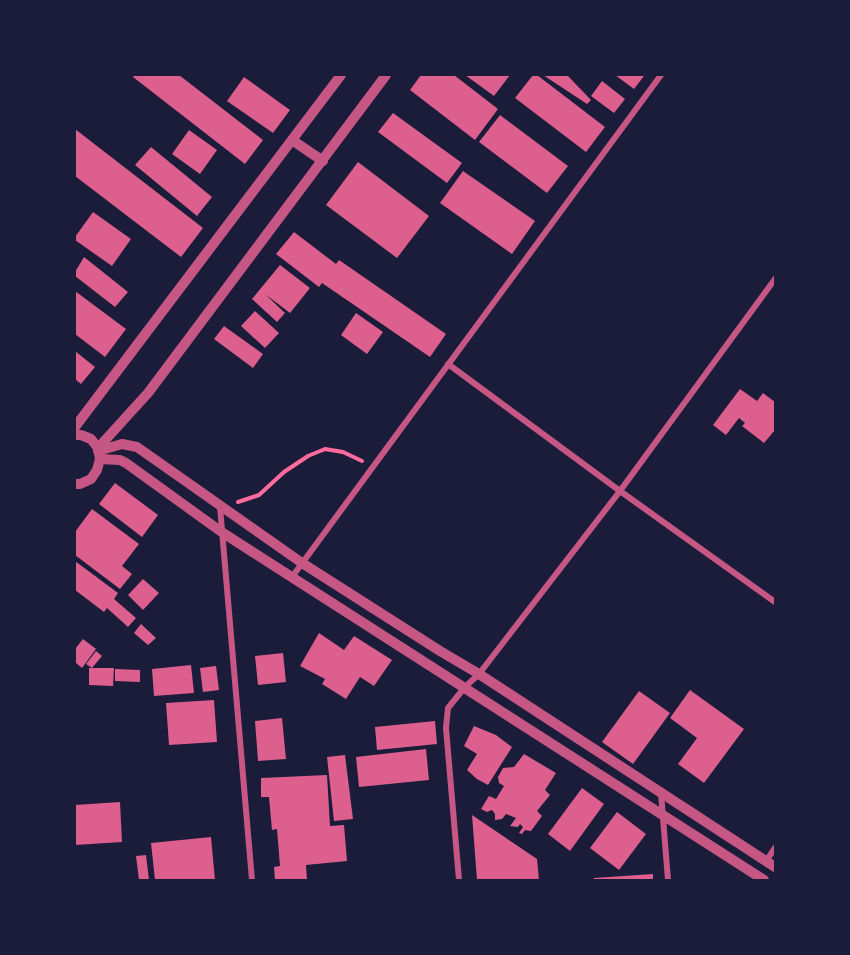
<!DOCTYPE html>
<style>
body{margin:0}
#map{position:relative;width:850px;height:955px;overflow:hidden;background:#1b1b3a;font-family:"Asap Condensed",sans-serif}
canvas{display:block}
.frame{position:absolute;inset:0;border:76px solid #1b1b3a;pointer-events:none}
</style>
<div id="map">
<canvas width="850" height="955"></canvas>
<div class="frame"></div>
</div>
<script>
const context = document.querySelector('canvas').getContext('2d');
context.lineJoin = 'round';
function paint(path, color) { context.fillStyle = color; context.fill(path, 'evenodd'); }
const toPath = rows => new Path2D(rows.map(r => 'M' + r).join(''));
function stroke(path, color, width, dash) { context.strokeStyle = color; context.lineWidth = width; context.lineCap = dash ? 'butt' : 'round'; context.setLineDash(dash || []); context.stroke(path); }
paint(toPath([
 [134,75,179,75,263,140,245,164,133,77],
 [421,75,454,75,498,109,475,140,410,90],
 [465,75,510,75,494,96],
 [533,75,537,75,605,127,586,152,515,98],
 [543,75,567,75,591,100,587,104],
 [615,75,642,75,644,76,634,89],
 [244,77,290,110,273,133,227,101],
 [602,81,625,99,614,113,591,96],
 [393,113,462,163,447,183,378,132],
 [500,115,568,166,547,193,479,142],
 [75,129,203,228,181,257,75,176],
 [189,130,217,150,200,174,172,154],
 [151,147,212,197,197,216,135,165],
 [358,162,429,216,397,258,326,205],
 [463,171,535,221,512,254,440,203],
 [93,212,131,239,112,266,75,240,75,237],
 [294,232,336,264,339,260,446,334,430,357,322,283,319,287,276,254],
 [84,257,128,292,115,307,75,276,75,272],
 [280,265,310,288,290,313,265,294,285,313,277,322,252,299],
 [75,291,126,329,105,357,75,334],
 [255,311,279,333,265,348,241,326],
 [356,313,383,332,367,354,341,335],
 [224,326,263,354,253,368,214,339],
 [75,351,95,367,81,384,75,379],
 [740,389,757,401,763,393,775,402,775,430,764,443,742,426,745,423,739,418,726,435,713,425],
 [115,483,158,515,142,537,99,504],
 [92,509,139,544,122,566,132,574,120,589,75,555,75,532],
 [75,561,118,593,114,599,136,618,128,627,107,608,104,612,75,590],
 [143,579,159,593,143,610,128,595],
 [141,624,156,638,148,645,134,633],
 [319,633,344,650,354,636,392,660,374,686,360,677,346,699,322,684,325,679,300,666],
 [83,639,96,649,82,668,75,662,75,649],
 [96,651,102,656,92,668,86,664],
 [283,653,286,682,258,685,255,656],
 [191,665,194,693,154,696,152,669],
 [216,666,219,690,203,692,200,668],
 [89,668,114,668,113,686,89,685],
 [115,669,140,670,140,682,115,681],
 [690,690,744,729,704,783,678,764,697,738,670,718],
 [639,691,670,713,633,764,602,742],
 [214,700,217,742,169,745,166,703],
 [282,718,286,759,258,761,255,721],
 [435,721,437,744,377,750,375,727],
 [474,726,496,735,512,747,488,785,477,779,467,770,477,754,464,746],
 [426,749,429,780,359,787,356,757],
 [524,754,556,773,545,790,550,795,537,811,542,816,531,831,525,830,522,834,519,833,523,827,520,824,518,827,510,826,516,818,506,814,502,819,495,820,495,814,492,810,487,812,481,809,489,796,496,799,504,786,499,783,498,777,503,768,514,767],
 [345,755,353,819,334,821,327,757],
 [327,775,330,826,344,825,347,861,306,865,307,880,275,880,274,867,280,866,277,829,272,830,269,797,261,797,261,778],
 [582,788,604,804,570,851,548,834],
 [120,802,122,842,75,845,75,805],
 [617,812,646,834,619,870,590,848],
 [472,815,537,859,539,880,477,880],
 [211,837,215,880,155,880,151,843],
 [146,855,149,880,139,880,136,856],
 [653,874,653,880,594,880,594,878]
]), '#dd5f8e');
stroke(toPath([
 [238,502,259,495,284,472,308,456,325,449,343,452,362,461]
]), '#ff6b9d', 4);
stroke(toPath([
 [448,364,620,491,775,602],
 [220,507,252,880],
 [292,577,661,75],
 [661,793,668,880],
 [766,861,775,848],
 [459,880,446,728,448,708,465,687,479,674,620,491,775,279]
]), '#c65784', 6);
stroke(toPath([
 [292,140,323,161],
 [75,427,341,75],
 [75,435,81,435,91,439,98,448,100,459,97,470,91,479,80,484,75,484],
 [98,448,148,393,386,75],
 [98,451,122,444,137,447,302,563,440,651,479,674,775,867],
 [100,459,120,460,126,463,223,533,764,880]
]), '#c65784', 10);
</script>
